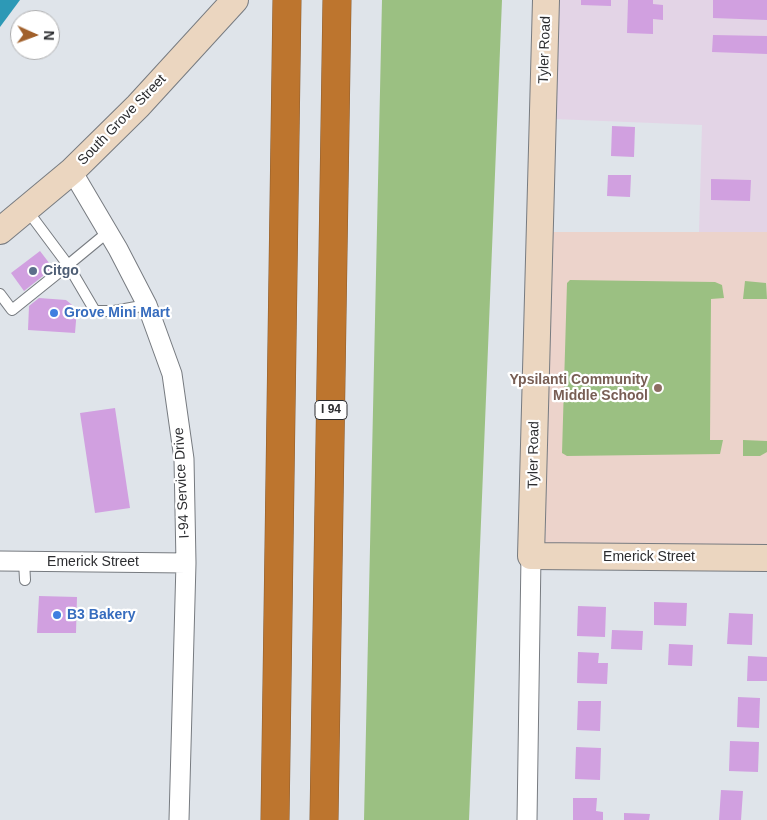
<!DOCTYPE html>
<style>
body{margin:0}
#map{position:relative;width:767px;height:820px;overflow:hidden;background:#dfe4ea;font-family:Helvetica,sans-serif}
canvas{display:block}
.north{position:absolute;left:10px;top:10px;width:50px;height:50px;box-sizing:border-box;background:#fff;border:1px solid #ababac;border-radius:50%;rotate:92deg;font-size:14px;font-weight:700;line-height:20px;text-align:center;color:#2c2d30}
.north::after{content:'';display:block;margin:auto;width:18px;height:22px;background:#a1602b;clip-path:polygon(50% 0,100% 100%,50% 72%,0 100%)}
</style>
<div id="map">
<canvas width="767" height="820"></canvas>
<div class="north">N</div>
</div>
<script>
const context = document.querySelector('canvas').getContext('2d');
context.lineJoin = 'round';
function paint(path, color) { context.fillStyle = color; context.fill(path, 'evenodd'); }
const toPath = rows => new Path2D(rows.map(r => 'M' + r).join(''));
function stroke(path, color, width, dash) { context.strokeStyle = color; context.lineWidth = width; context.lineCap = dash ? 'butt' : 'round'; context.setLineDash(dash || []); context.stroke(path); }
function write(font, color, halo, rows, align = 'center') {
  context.font = font + ' Helvetica,sans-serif'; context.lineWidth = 4.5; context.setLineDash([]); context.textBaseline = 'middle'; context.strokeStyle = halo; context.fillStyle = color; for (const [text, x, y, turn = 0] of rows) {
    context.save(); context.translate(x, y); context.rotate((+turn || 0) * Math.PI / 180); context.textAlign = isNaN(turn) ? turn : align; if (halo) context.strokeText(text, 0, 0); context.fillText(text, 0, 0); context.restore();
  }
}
paint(toPath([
 [558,0,767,0,767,232,699,232,702,125,554,119]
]), '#e3d4e6');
paint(toPath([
 [552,232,767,232,767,545,545,544]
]), '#ecd3cb');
paint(toPath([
 [382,0,502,0,469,820,364,820],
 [570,280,715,282,722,285,724,298,711,299,710,440,723,440,720,454,567,456,562,453,567,283],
 [745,281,766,283,767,299,743,299],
 [743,440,767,441,767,452,760,456,743,456]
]), '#9bc082');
paint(toPath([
 [0,0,20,0,0,27]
]), '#2d99b6');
paint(toPath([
 [581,0,611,0,611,6,581,5],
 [628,0,653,0,653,4,663,5,663,20,653,19,653,34,627,33],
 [713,0,767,0,767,20,713,18],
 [713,35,767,36,767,54,712,52],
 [612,126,635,127,634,157,611,156],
 [608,175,631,175,630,197,607,196],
 [711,179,751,180,750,201,711,200],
 [40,251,53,268,24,291,11,273],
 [39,298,66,300,77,309,75,333,28,330,29,306],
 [115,408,130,508,95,513,80,413],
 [39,596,77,597,76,633,37,633],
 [654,602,687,603,686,626,654,625],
 [578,606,606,607,605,637,577,636],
 [729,613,753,614,752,645,727,644],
 [612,630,643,631,642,650,611,649],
 [669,644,693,645,692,666,668,665],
 [578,652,599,653,598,663,608,663,607,684,577,683],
 [748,656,767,657,767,681,747,681],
 [738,697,760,698,759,728,737,727],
 [578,701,601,701,600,731,577,730],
 [730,741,759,742,758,772,729,771],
 [576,747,601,748,600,780,575,779],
 [721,790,743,791,741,820,719,820],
 [573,798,597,798,596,811,603,812,603,820,573,820],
 [624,813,650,814,649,820,624,820]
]), '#d1a0e0');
const lane = toPath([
 [108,232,68,265,95,311,114,311,147,305],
 [0,294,12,310,68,265,27,210],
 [24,561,25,580]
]);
const street = toPath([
 [72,171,118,249,147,305,172,374,184,459,186,563,179,820],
 [0,561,186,563],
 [527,820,531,556]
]);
const secondary = toPath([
 [546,0,531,556,767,558],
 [0,231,72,171,138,106,235,0]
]);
const highway = toPath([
 [275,820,287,0],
 [324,820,337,0]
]);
stroke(lane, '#777b80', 12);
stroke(street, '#777b80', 21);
stroke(secondary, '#777b80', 28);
stroke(highway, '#8a5c2f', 29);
stroke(lane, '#fff', 10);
stroke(street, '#fff', 19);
stroke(secondary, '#ebd6c0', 26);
stroke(highway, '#bd752e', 28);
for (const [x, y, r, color] of [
 [33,271,5,"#5c6f8a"],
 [54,313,5,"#3f7fe0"],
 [658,388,5,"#8d6e63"],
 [57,615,5,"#3f7fe0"]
]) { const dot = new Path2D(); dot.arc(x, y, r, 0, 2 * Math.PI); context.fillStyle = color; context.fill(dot); stroke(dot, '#fff', 2); }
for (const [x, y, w] of [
 [331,410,32]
]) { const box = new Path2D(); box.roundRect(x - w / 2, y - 9.5, w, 19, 4); context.fillStyle = '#fff'; context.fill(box); stroke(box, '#2c2d30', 1); }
write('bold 12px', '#2c2d30', null, [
 ["I 94",331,410]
]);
write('14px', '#2c2d30', '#fff', [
 ["Tyler Road",545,50,-88],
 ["South Grove Street",122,120,-46],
 ["Tyler Road",534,455,-89],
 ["I-94 Service Drive",182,483,-93],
 ["Emerick Street",649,557],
 ["Emerick Street",93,562]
]);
write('bold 14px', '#4e5e75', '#fff', [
 ["Citgo",43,271]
], 'left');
write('bold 14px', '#366cbe', '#fff', [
 ["Grove Mini Mart",64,313],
 ["B3 Bakery",67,615]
], 'left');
write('bold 14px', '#785e54', '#fff', [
 ["Ypsilanti Community",648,380],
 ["Middle School",648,396]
], 'right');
</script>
